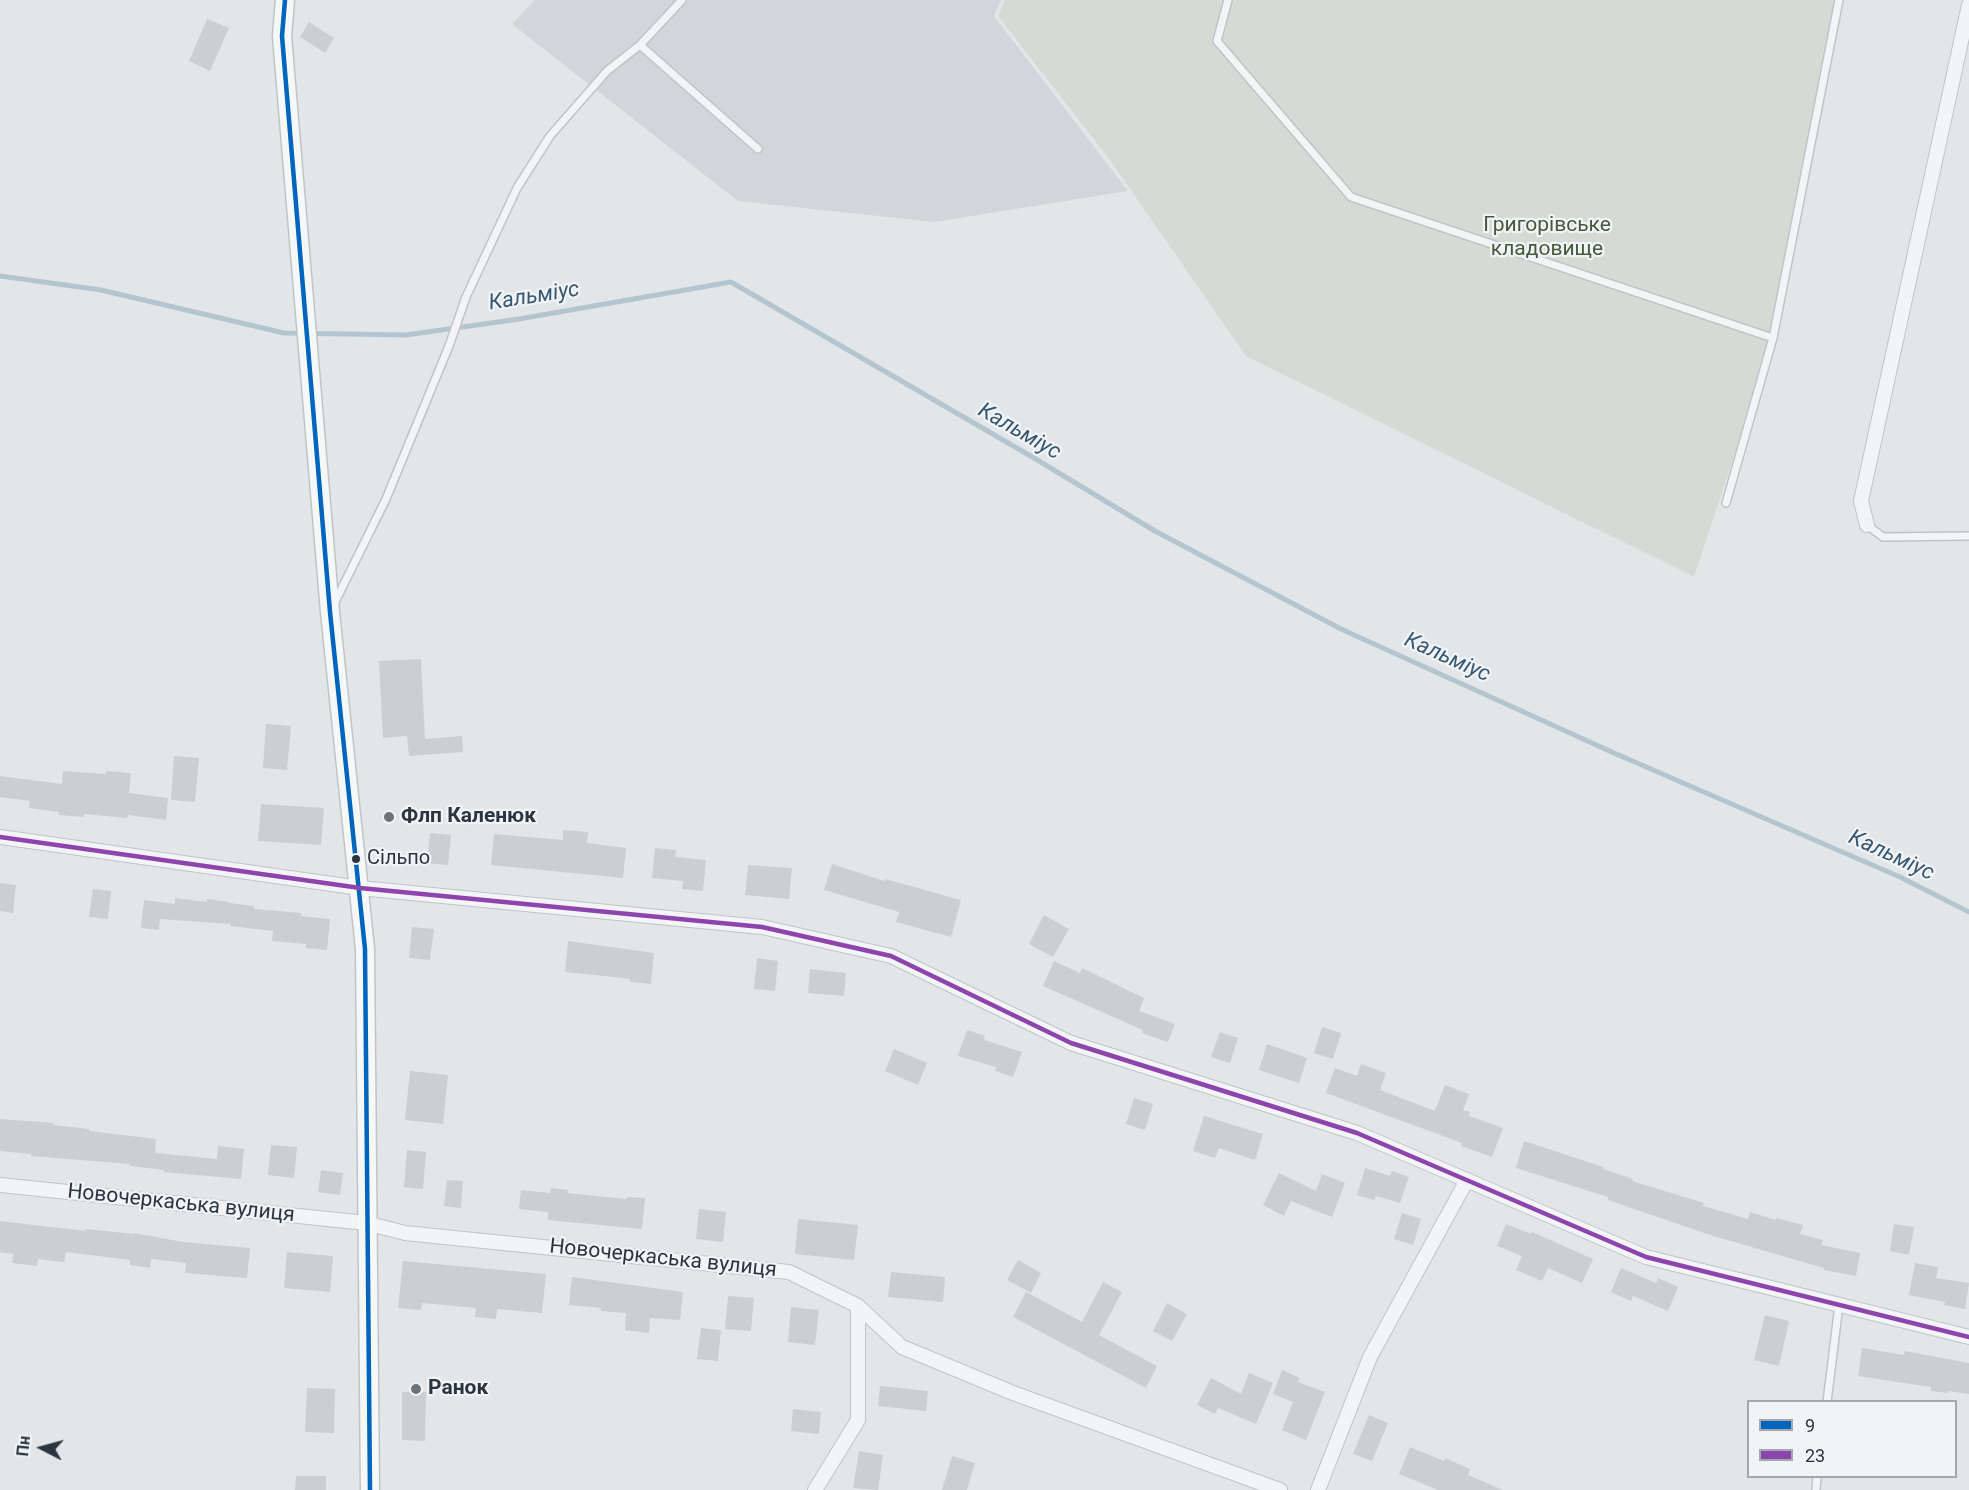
<!DOCTYPE html>
<meta charset="utf-8">
<style>
body{margin:0}
#map{position:relative;width:1969px;height:1490px;overflow:hidden;background:#e3e6e8;font-family:Roboto,sans-serif}
canvas{display:block}
.legend{position:absolute;left:1747px;top:1400px;width:210px;height:78px;box-sizing:border-box;background:#f1f4f7;border:2px solid #a2a8ae;margin:0;padding:8px 10px;list-style:none;font-size:18px;color:#2b3540}
.legend li{display:flex;align-items:center;gap:12px;height:30px}
.legend b{width:30px;border:2px solid #a2a8ae}
.north{position:absolute;left:12px;top:1418px;width:60px;height:60px;-webkit-text-stroke:4px #f1f4f7;paint-order:stroke;rotate:276deg;font-size:16px;font-weight:700;line-height:24px;text-align:center;color:#2b3540}
.north::after{content:'';display:block;margin:auto;width:21px;height:27px;background:#2b3540;clip-path:polygon(50% 0,100% 100%,50% 72%,0 100%)}
</style>
<div id="map">
<canvas width="1969" height="1490"></canvas>
<ul class="legend">
<li><b style="height:8px;background:#0065bd"></b>9</li>
<li><b style="height:8px;background:#8e44ad"></b>23</li>
</ul>
<div class="north">Пн</div>
</div>
<script>
const context = document.querySelector('canvas').getContext('2d');
context.lineJoin = 'round';
function paint(path, color) { context.fillStyle = color; context.fill(path, 'evenodd'); }
const toPath = rows => new Path2D(rows.map(r => 'M' + r).join(''));
function stroke(path, color, width, dash) { context.strokeStyle = color; context.lineWidth = width; context.lineCap = dash ? 'butt' : 'round'; context.setLineDash(dash || []); context.stroke(path); }
function write(font, color, halo, rows, align = 'center') {
  context.font = font + ' Roboto,sans-serif'; context.lineWidth = 4.5; context.setLineDash([]); context.textBaseline = 'middle'; context.strokeStyle = halo; context.fillStyle = color; for (const [text, x, y, turn = 0] of rows) {
    context.save(); context.translate(x, y); context.rotate((+turn || 0) * Math.PI / 180); context.textAlign = isNaN(turn) ? turn : align; if (halo) context.strokeText(text, 0, 0); context.fillText(text, 0, 0); context.restore();
  }
}
paint(toPath([
 [535,0,1001,0,994,16,1128,191,934,222,738,201,512,24]
]), '#d2d6db');
paint(toPath([
 [1005,0,1839,0,1773,338,1694,577,1246,356,1110,160,998,16]
]), '#d5dbd4');
stroke(toPath([
 [0,276,101,290,284,333,406,335,519,319,731,282,1034,458,1155,531,1341,629,1614,753,1900,877,1969,912]
]), '#b4c5d0', 5);
paint(toPath([
 [207,19,229,28,210,71,189,61],
 [309,22,334,38,325,53,300,37],
 [421,659,425,739,462,736,463,752,409,756,407,736,383,738,379,661],
 [266,724,291,726,287,770,263,768],
 [174,756,199,758,195,802,171,800],
 [63,771,106,774,106,771,131,773,129,793,168,798,166,820,128,815,127,818,84,814,84,817,59,815,59,812,29,808,30,801,0,797,0,776,62,784],
 [261,804,324,808,321,845,258,841],
 [563,830,588,832,587,843,626,848,623,878,491,865,494,834,563,840],
 [430,833,451,835,448,865,427,863],
 [655,848,676,850,675,857,706,860,703,891,682,889,683,881,652,878],
 [832,864,884,881,885,879,961,900,951,937,896,922,899,912,824,890],
 [748,865,792,868,789,899,745,895],
 [0,883,16,885,13,913,0,911],
 [93,889,111,891,108,919,89,917],
 [175,898,207,902,207,899,229,902,229,903,254,906,254,909,301,913,301,916,330,919,327,950,306,948,306,944,272,941,273,931,230,926,231,924,160,919,159,930,141,928,144,900,175,904],
 [1044,915,1069,929,1053,957,1029,944],
 [412,927,434,929,430,960,409,958],
 [568,941,654,953,651,984,630,982,630,979,605,976,565,972],
 [757,958,778,961,775,991,754,989],
 [1054,961,1080,973,1082,968,1144,998,1139,1011,1175,1024,1168,1042,1142,1033,1143,1030,1043,986],
 [810,969,846,973,844,996,808,993],
 [1322,1027,1341,1033,1333,1059,1314,1053],
 [967,1030,985,1036,984,1040,1022,1052,1013,1077,995,1071,996,1067,958,1056],
 [1220,1032,1238,1038,1230,1063,1211,1057],
 [1267,1044,1307,1058,1299,1083,1259,1070],
 [894,1049,927,1063,918,1085,885,1071],
 [1361,1064,1386,1073,1380,1090,1435,1111,1445,1085,1469,1094,1463,1110,1470,1112,1469,1116,1503,1128,1492,1157,1461,1146,1462,1143,1326,1093,1335,1068,1357,1076],
 [410,1071,448,1075,443,1124,405,1120],
 [1134,1098,1153,1104,1145,1130,1126,1124],
 [1204,1116,1263,1134,1255,1160,1219,1148,1215,1158,1193,1151],
 [0,1119,54,1123,54,1125,89,1129,89,1131,156,1139,155,1153,217,1159,218,1146,244,1149,241,1179,164,1172,164,1170,130,1166,130,1164,31,1156,31,1154,0,1151],
 [1524,1141,1603,1167,1603,1169,1633,1179,1632,1181,1704,1203,1703,1206,1748,1219,1750,1212,1776,1220,1776,1218,1803,1225,1800,1234,1823,1240,1821,1245,1860,1253,1856,1276,1824,1270,1824,1268,1710,1235,1608,1200,1608,1197,1516,1168],
 [271,1145,297,1147,294,1178,268,1175],
 [407,1150,426,1152,423,1189,404,1187],
 [1365,1168,1390,1176,1392,1171,1409,1177,1400,1203,1376,1196,1374,1200,1357,1195],
 [321,1170,343,1173,340,1195,318,1192],
 [1279,1173,1316,1191,1322,1174,1345,1183,1332,1217,1291,1201,1284,1216,1263,1205],
 [447,1180,463,1181,461,1208,444,1206],
 [551,1188,568,1190,567,1193,627,1199,627,1197,645,1198,642,1229,548,1220,548,1212,519,1209,521,1190,550,1193],
 [699,1209,726,1212,723,1242,696,1239],
 [1402,1213,1421,1219,1413,1245,1394,1239],
 [798,1219,858,1225,854,1260,795,1254],
 [0,1221,85,1231,86,1229,134,1234,134,1233,183,1242,250,1248,247,1278,185,1273,186,1263,151,1259,150,1268,130,1265,130,1260,66,1252,64,1262,38,1259,37,1266,12,1263,13,1254,0,1252],
 [1506,1224,1531,1234,1532,1232,1593,1259,1582,1283,1548,1268,1542,1281,1516,1270,1522,1256,1497,1246],
 [1894,1224,1914,1227,1909,1255,1890,1251],
 [287,1252,333,1256,330,1292,284,1288],
 [1018,1260,1041,1273,1031,1293,1007,1280],
 [403,1261,546,1274,542,1313,497,1309,496,1319,475,1317,476,1308,422,1303,421,1310,398,1308],
 [1915,1263,1938,1267,1936,1278,1969,1283,1965,1309,1944,1305,1945,1302,1909,1295],
 [1621,1268,1656,1283,1658,1278,1678,1287,1668,1311,1633,1296,1631,1301,1611,1292],
 [891,1272,945,1277,943,1302,888,1297],
 [572,1277,683,1292,680,1320,650,1318,649,1333,625,1330,626,1313,601,1311,601,1308,569,1305],
 [1103,1282,1122,1292,1099,1335,1157,1366,1146,1388,1013,1317,1026,1292,1082,1322],
 [728,1296,754,1298,751,1331,725,1329],
 [1167,1303,1187,1314,1172,1341,1153,1331],
 [791,1307,819,1310,815,1345,788,1342],
 [1765,1315,1789,1321,1779,1366,1754,1360],
 [701,1328,721,1330,718,1361,697,1359],
 [1862,1348,1904,1355,1905,1351,1969,1363,1969,1394,1948,1391,1948,1393,1931,1391,1931,1387,1858,1376],
 [1282,1370,1300,1378,1298,1382,1325,1392,1306,1440,1282,1430,1293,1402,1273,1394],
 [1249,1373,1273,1383,1256,1424,1218,1408,1215,1414,1197,1405,1211,1378,1241,1394],
 [880,1386,928,1391,926,1411,878,1406],
 [307,1388,335,1389,334,1433,305,1432],
 [402,1392,426,1392,425,1441,402,1440],
 [793,1409,821,1412,819,1434,791,1431],
 [1369,1415,1388,1423,1372,1461,1353,1454],
 [1410,1447,1444,1461,1445,1458,1470,1469,1468,1475,1503,1490,1438,1490,1399,1474],
 [859,1451,883,1455,878,1490,853,1488],
 [952,1456,975,1463,967,1490,942,1490],
 [296,1476,326,1476,326,1490,295,1490]
]), '#ccced0');
const lane = toPath([
 [1228,0,1217,41,1351,197,1773,338],
 [640,45,758,149],
 [1726,503,1773,338,1839,0],
 [1867,525,1883,537,1969,536],
 [335,602,386,499,449,346,466,297,517,188,550,136,607,71,640,45,682,0],
 [1827,1402,1839,1305],
 [1816,1490,1817,1476]
]);
const street = toPath([
 [1867,525,1861,501,1969,5],
 [0,837,360,888,762,927,891,956,1071,1043,1357,1133,1646,1257,1969,1337],
 [0,1185,366,1223,405,1233,789,1272,858,1306,902,1347,1013,1393,1280,1490],
 [815,1490,858,1420,858,1306],
 [1318,1490,1370,1357,1467,1180]
]);
const secondary = toPath([
 [285,0,282,36,330,612,365,949,370,1490]
]);
stroke(lane, '#c1c4c6', 10);
stroke(street, '#c1c4c6', 16);
stroke(secondary, '#c1c4c6', 21);
stroke(lane, '#f2f4f5', 7);
stroke(street, '#f2f4f5', 14);
stroke(secondary, '#f6f7f7', 18);
stroke(toPath([
 [285,0,282,36,330,612,365,949,370,1490]
]), '#0065bd', 4.5);
stroke(toPath([
 [0,837,360,888,762,927,891,956,1071,1043,1357,1133,1646,1257,1969,1337]
]), '#8e44ad', 4.5);
for (const [x, y, r, color] of [
 [389,817,6,"#6b737b"],
 [356,859,5,"#2b3540"],
 [416,1389,6,"#6b737b"]
]) { const dot = new Path2D(); dot.arc(x, y, r, 0, 2 * Math.PI); context.fillStyle = color; context.fill(dot); stroke(dot, '#f1f4f7', 2); }
write('20px', '#2b3540', '#f1f4f7', [
 ["Сільпо",367,859]
], 'left');
write('21px', '#445a3a', '#f1f4f7', [
 ["Григорівське",1547,226],
 ["кладовище",1547,250]
]);
write('bold 21px', '#2b3540', '#f1f4f7', [
 ["Флп Каленюк",401,817],
 ["Ранок",428,1389]
], 'left');
write('21px', '#2b3540', '#f1f4f7', [
 ["Новочеркаська вулиця",181,1204,6],
 ["Новочеркаська вулиця",663,1259,6]
]);
write('italic 22px', '#395870', '#f1f4f7', [
 ["Кальміус",534,297,-9],
 ["Кальміус",1019,432,30],
 ["Кальміус",1447,658,24],
 ["Кальміус",1891,856,25]
]);
</script>
